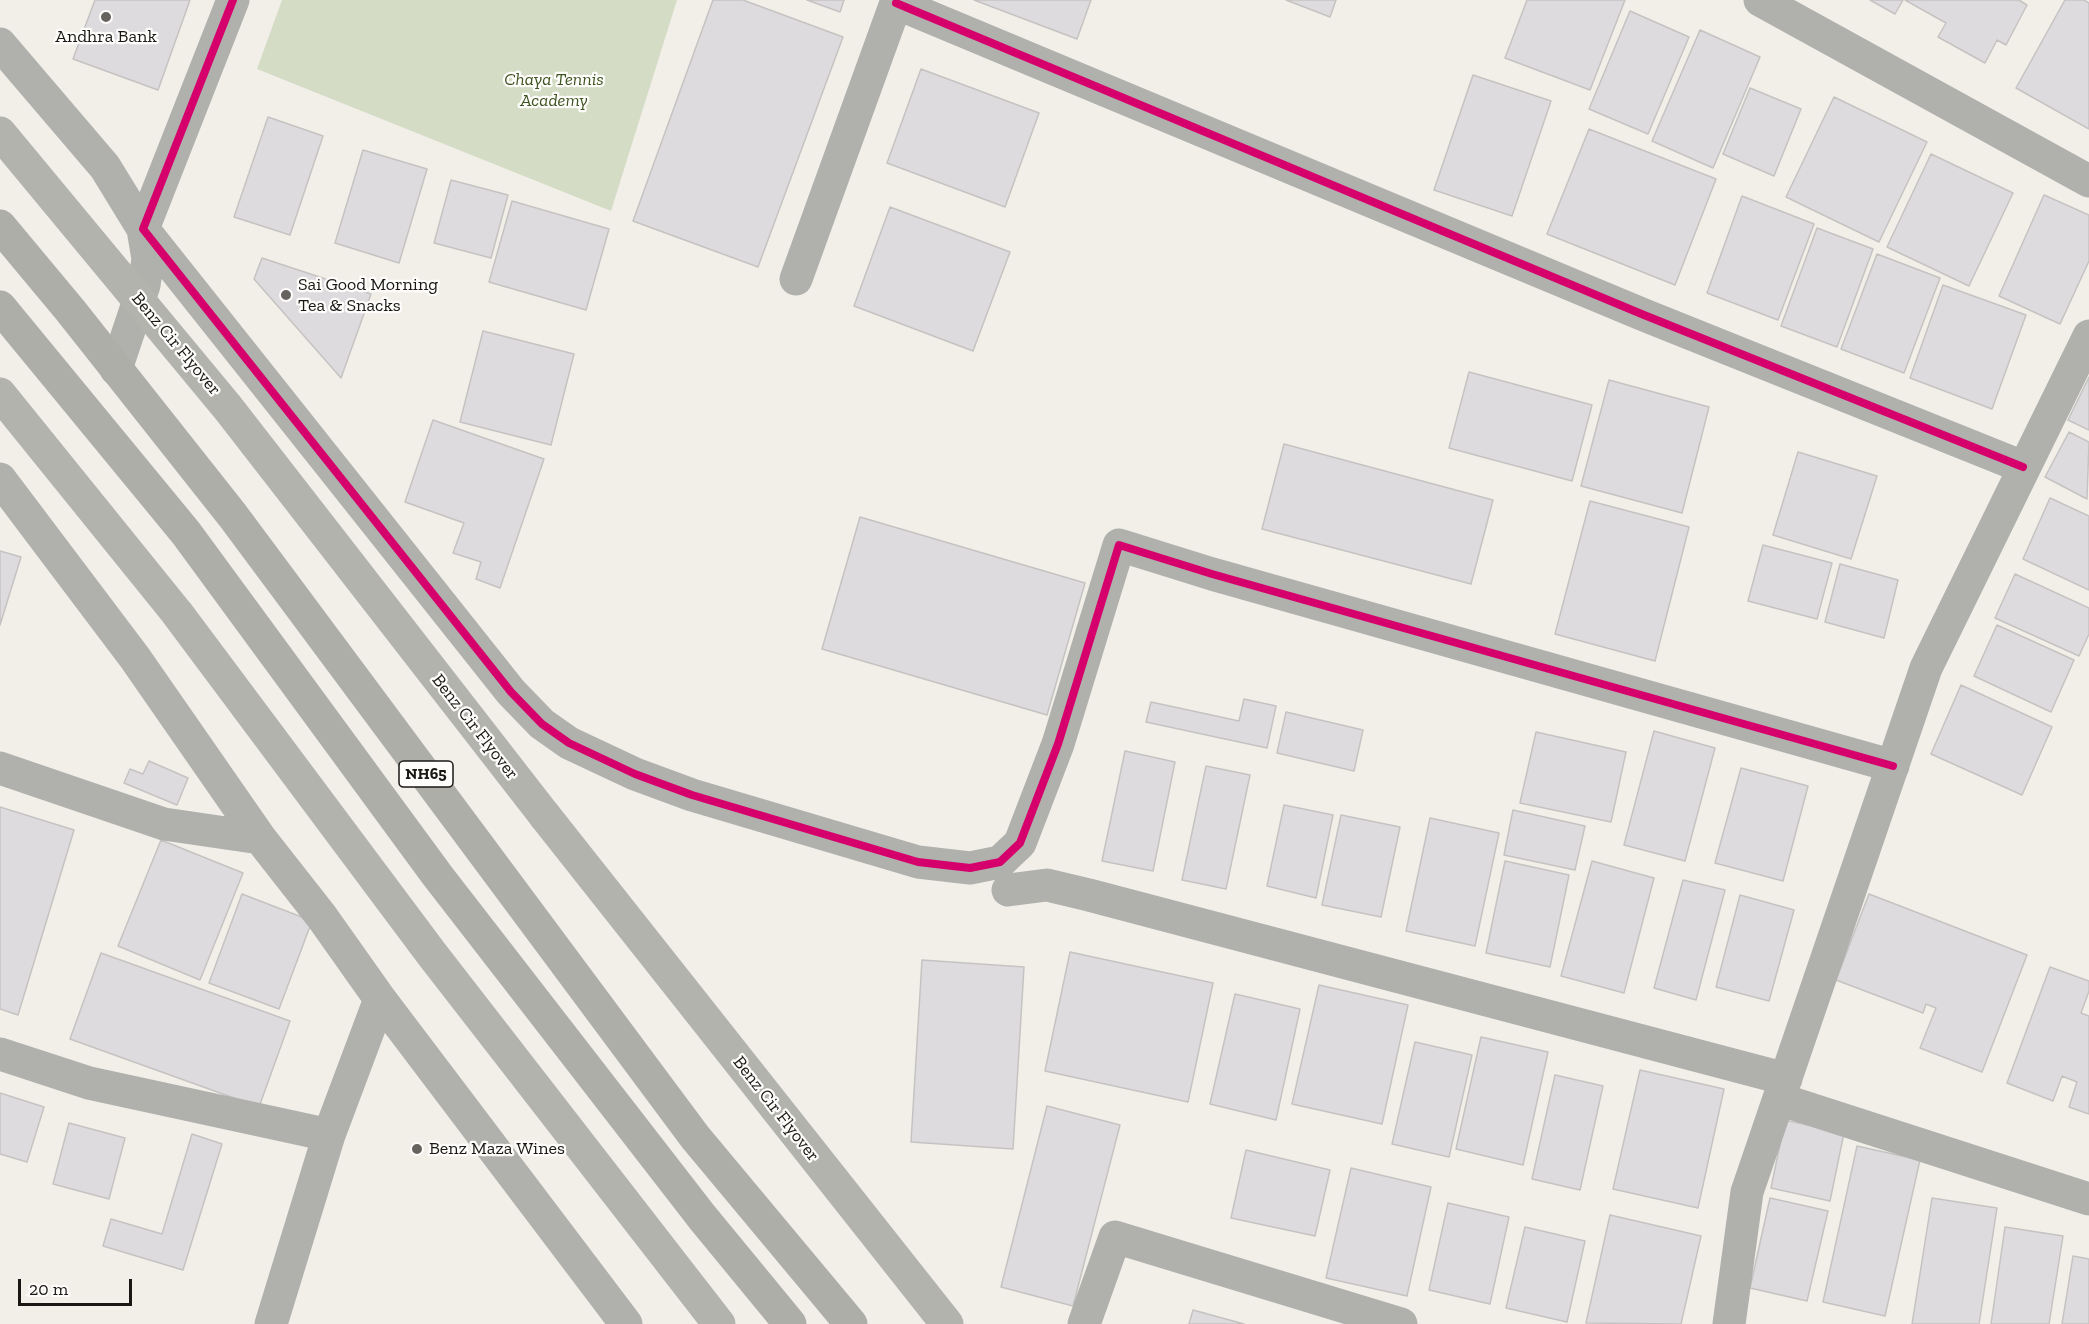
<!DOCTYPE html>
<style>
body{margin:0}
#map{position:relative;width:2089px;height:1324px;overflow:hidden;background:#f2efe8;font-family:"Zilla Slab",serif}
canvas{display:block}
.scale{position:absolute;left:18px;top:1279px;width:114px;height:27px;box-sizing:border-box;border:3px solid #1a1815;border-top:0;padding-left:8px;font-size:18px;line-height:21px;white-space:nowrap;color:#1a1815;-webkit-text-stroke:4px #fefdfb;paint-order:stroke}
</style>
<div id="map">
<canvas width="2089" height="1324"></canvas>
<div class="scale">20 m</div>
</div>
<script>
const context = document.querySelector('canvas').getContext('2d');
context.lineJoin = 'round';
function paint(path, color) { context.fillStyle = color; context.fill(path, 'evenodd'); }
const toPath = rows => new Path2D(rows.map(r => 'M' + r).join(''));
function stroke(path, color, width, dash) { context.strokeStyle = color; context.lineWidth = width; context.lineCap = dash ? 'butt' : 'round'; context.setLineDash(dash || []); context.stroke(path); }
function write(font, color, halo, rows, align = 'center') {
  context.font = font + ' "Zilla Slab",serif'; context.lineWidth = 4.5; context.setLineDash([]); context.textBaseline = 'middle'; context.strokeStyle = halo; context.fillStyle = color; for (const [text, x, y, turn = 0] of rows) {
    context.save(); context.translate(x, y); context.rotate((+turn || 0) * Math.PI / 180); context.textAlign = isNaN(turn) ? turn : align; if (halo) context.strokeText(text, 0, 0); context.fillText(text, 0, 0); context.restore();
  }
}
paint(toPath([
 [282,0,677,0,611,211,257,69]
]), '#d4dcc6');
const building = toPath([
 [95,0,190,0,158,90,73,59,95,0],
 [713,0,743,0,843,37,758,267,633,221,713,0],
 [807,0,844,0,840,12,807,0],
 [974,0,1091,0,1077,39,974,0],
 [1286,0,1336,0,1330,17,1286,0],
 [1527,0,1625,0,1590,90,1505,58,1527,0],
 [1870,0,1903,0,1895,14,1870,0],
 [1905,0,2019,0,2027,5,2006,45,1997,40,1985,63,1938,37,1946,23,1905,0],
 [2065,0,2084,0,2089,3,2089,129,2016,88,2065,0],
 [1630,11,1689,37,1648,134,1589,109,1630,11],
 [1700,30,1760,57,1713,168,1652,141,1700,30],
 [921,69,1039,113,1005,207,887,163,921,69],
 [1473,75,1551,101,1512,216,1434,190,1473,75],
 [1750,88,1801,109,1774,176,1723,154,1750,88],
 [1834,97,1927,142,1879,242,1786,197,1834,97],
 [268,117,323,136,290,235,234,217,268,117],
 [1589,129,1716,179,1675,285,1547,234,1589,129],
 [363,150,427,169,399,263,335,243,363,150],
 [1931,154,2013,193,1969,286,1887,247,1931,154],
 [451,180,508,195,491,258,434,243,451,180],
 [2044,195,2089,215,2089,261,2060,324,1999,296,2044,195],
 [1742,196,1814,224,1778,320,1707,293,1742,196],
 [512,201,609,229,586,310,489,282,512,201],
 [890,207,1010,252,973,351,854,306,890,207],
 [1817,228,1873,249,1837,347,1781,326,1817,228],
 [1877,254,1940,278,1904,373,1841,349,1877,254],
 [262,258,371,294,341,378,254,279,262,258],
 [1943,285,2026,315,1992,409,1910,378,1943,285],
 [483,331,574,354,551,445,460,422,483,331],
 [1469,372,1592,405,1572,481,1449,448,1469,372],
 [2089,377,2089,430,2068,420,2089,377],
 [1609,380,1709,407,1682,513,1581,486,1609,380],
 [433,420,544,459,500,588,476,579,481,562,453,553,464,523,405,502,433,420],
 [2069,432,2089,442,2087,499,2045,477,2069,432],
 [1284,444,1493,500,1471,584,1262,529,1284,444],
 [1798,452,1877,476,1851,559,1773,535,1798,452],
 [2050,498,2089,516,2089,590,2023,559,2050,498],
 [1590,501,1689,527,1655,661,1555,634,1590,501],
 [860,517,1085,583,1047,715,822,649,860,517],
 [1763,545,1832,563,1817,619,1748,601,1763,545],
 [0,551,21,557,0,625,0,551],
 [1840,564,1898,580,1884,638,1825,622,1840,564],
 [2015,574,2089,608,2089,634,2079,656,1995,618,2015,574],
 [1997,625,2074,660,2051,712,1974,676,1997,625],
 [1961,685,2052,727,2022,795,1931,754,1961,685],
 [1244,699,1276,706,1267,748,1146,722,1151,702,1239,721,1244,699],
 [1286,712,1363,730,1354,771,1277,753,1286,712],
 [1654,731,1715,748,1685,861,1624,845,1654,731],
 [1536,732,1626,752,1611,822,1520,803,1536,732],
 [1125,751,1175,762,1153,871,1102,861,1125,751],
 [149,761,188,778,177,805,124,783,130,769,143,774,149,761],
 [1206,766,1250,775,1226,889,1182,880,1206,766],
 [1741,768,1808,786,1783,881,1715,863,1741,768],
 [1284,805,1333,815,1316,898,1267,886,1284,805],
 [0,807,74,830,18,1015,0,1009,0,807],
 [1513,810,1585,826,1575,870,1504,855,1513,810],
 [1341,815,1400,827,1381,917,1322,905,1341,815],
 [1430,818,1499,833,1475,946,1406,931,1430,818],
 [161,840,243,873,200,980,118,946,161,840],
 [1505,861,1569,875,1550,967,1486,953,1505,861],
 [1592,861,1654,878,1624,993,1561,976,1592,861],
 [1683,880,1725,890,1696,1000,1654,988,1683,880],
 [242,894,312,921,279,1009,209,983,242,894],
 [1869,894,2027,955,1982,1072,1920,1048,1936,1008,1926,1004,1923,1013,1836,980,1869,894],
 [1740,895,1794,910,1769,1001,1716,987,1740,895],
 [1070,952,1213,983,1188,1102,1045,1071,1070,952],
 [101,953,290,1021,259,1107,70,1039,101,953],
 [922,960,1024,967,1013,1149,911,1142,922,960],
 [2050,967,2089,981,2089,991,2081,1013,2089,1016,2089,1114,2069,1107,2077,1082,2062,1076,2053,1101,2007,1083,2050,967],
 [1319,985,1408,1005,1382,1124,1292,1104,1319,985],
 [1235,994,1300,1009,1276,1120,1210,1104,1235,994],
 [1481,1037,1548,1052,1523,1165,1456,1149,1481,1037],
 [1415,1042,1472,1055,1449,1157,1392,1144,1415,1042],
 [1640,1070,1724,1089,1698,1208,1613,1189,1640,1070],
 [1555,1075,1603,1086,1580,1190,1532,1179,1555,1075],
 [0,1093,44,1107,27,1162,0,1154,0,1093],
 [1047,1106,1120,1125,1073,1306,1001,1287,1047,1106],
 [1785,1120,1844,1133,1830,1201,1771,1188,1785,1120],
 [69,1123,125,1138,109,1199,53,1184,69,1123],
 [192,1134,222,1144,183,1270,103,1246,111,1219,162,1234,192,1134],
 [1857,1146,1920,1160,1885,1316,1823,1302,1857,1146],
 [1246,1150,1330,1170,1315,1236,1231,1218,1246,1150],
 [1351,1168,1431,1187,1407,1296,1326,1278,1351,1168],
 [1770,1198,1828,1211,1807,1301,1750,1288,1770,1198],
 [1932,1198,1997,1208,1979,1324,1912,1324,1932,1198],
 [1448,1203,1509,1217,1490,1304,1429,1290,1448,1203],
 [1610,1215,1701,1236,1681,1324,1586,1323,1610,1215],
 [1525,1227,1585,1241,1567,1322,1506,1308,1525,1227],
 [2005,1227,2063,1236,2049,1324,1991,1324,2005,1227],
 [2073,1256,2089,1259,2089,1324,2062,1324,2073,1256],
 [1193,1310,1244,1324,1189,1324,1193,1310]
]);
paint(building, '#dedbde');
stroke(building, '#c5c3c2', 1.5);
stroke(toPath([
 [233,0,143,229,511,692,542,724,569,743,635,774,692,795,918,862,970,868,1000,862,1020,843,1058,744,1119,545,1212,574,1893,766],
 [1760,0,2089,181],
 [896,3,1644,315,2023,467],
 [0,44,105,167,143,229,148,259,144,285,116,369],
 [796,279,897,0],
 [0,479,135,658,260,838,322,917,380,999,626,1324],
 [0,768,164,824,260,838],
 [1008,890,1047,885,1089,895,1786,1079],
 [0,1054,89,1083,329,1135],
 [1779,1099,2089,1199],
 [271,1324,329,1135,380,999],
 [1084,1324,1115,1237,1401,1324],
 [1729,1324,1747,1192,1926,668,2089,336]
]), '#b0b0ad', 33);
stroke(toPath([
 [0,394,177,613,431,953,719,1324],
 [545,816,947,1324]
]), '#b3b3ae', 33);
stroke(toPath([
 [0,226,70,310,233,516,695,1137,851,1324],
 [0,307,186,533,437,875,702,1217,790,1324]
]), '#aeaea9', 33);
stroke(toPath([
 [0,133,228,408,545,816]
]), '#b3b3ae', 33);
stroke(toPath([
 [233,0,143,229,511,692,542,724,569,743,635,774,692,795,918,862,970,868,1000,862,1020,843,1058,744,1119,545,1212,574,1893,766],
 [896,3,1644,315,2023,467]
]), '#d6006c', 8);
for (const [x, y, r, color] of [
 [106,17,6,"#66635f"],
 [286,295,6,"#66635f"],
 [417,1149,6,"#66635f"]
]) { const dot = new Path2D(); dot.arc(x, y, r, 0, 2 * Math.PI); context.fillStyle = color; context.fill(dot); stroke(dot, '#fefdfb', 2); }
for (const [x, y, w] of [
 [426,774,54]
]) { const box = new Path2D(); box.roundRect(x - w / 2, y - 13, w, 26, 4.5); context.fillStyle = '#fefdfb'; context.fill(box); stroke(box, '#1a1815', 1.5); }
write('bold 16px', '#1a1815', null, [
 ["NH65",426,774]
]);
write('18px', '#1a1815', '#fefdfb', [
 ["Andhra Bank",106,37,"center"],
 ["Sai Good Morning",298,285],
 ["Tea & Snacks",298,306],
 ["Benz Maza Wines",429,1149]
], 'left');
write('italic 18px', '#3d5320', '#fefdfb', [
 ["Chaya Tennis",554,80],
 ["Academy",554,101]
]);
write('18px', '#1a1815', '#fefdfb', [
 ["Benz Cir Flyover",176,344,50],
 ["Benz Cir Flyover",475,727,52],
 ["Benz Cir Flyover",776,1109,52]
]);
</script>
